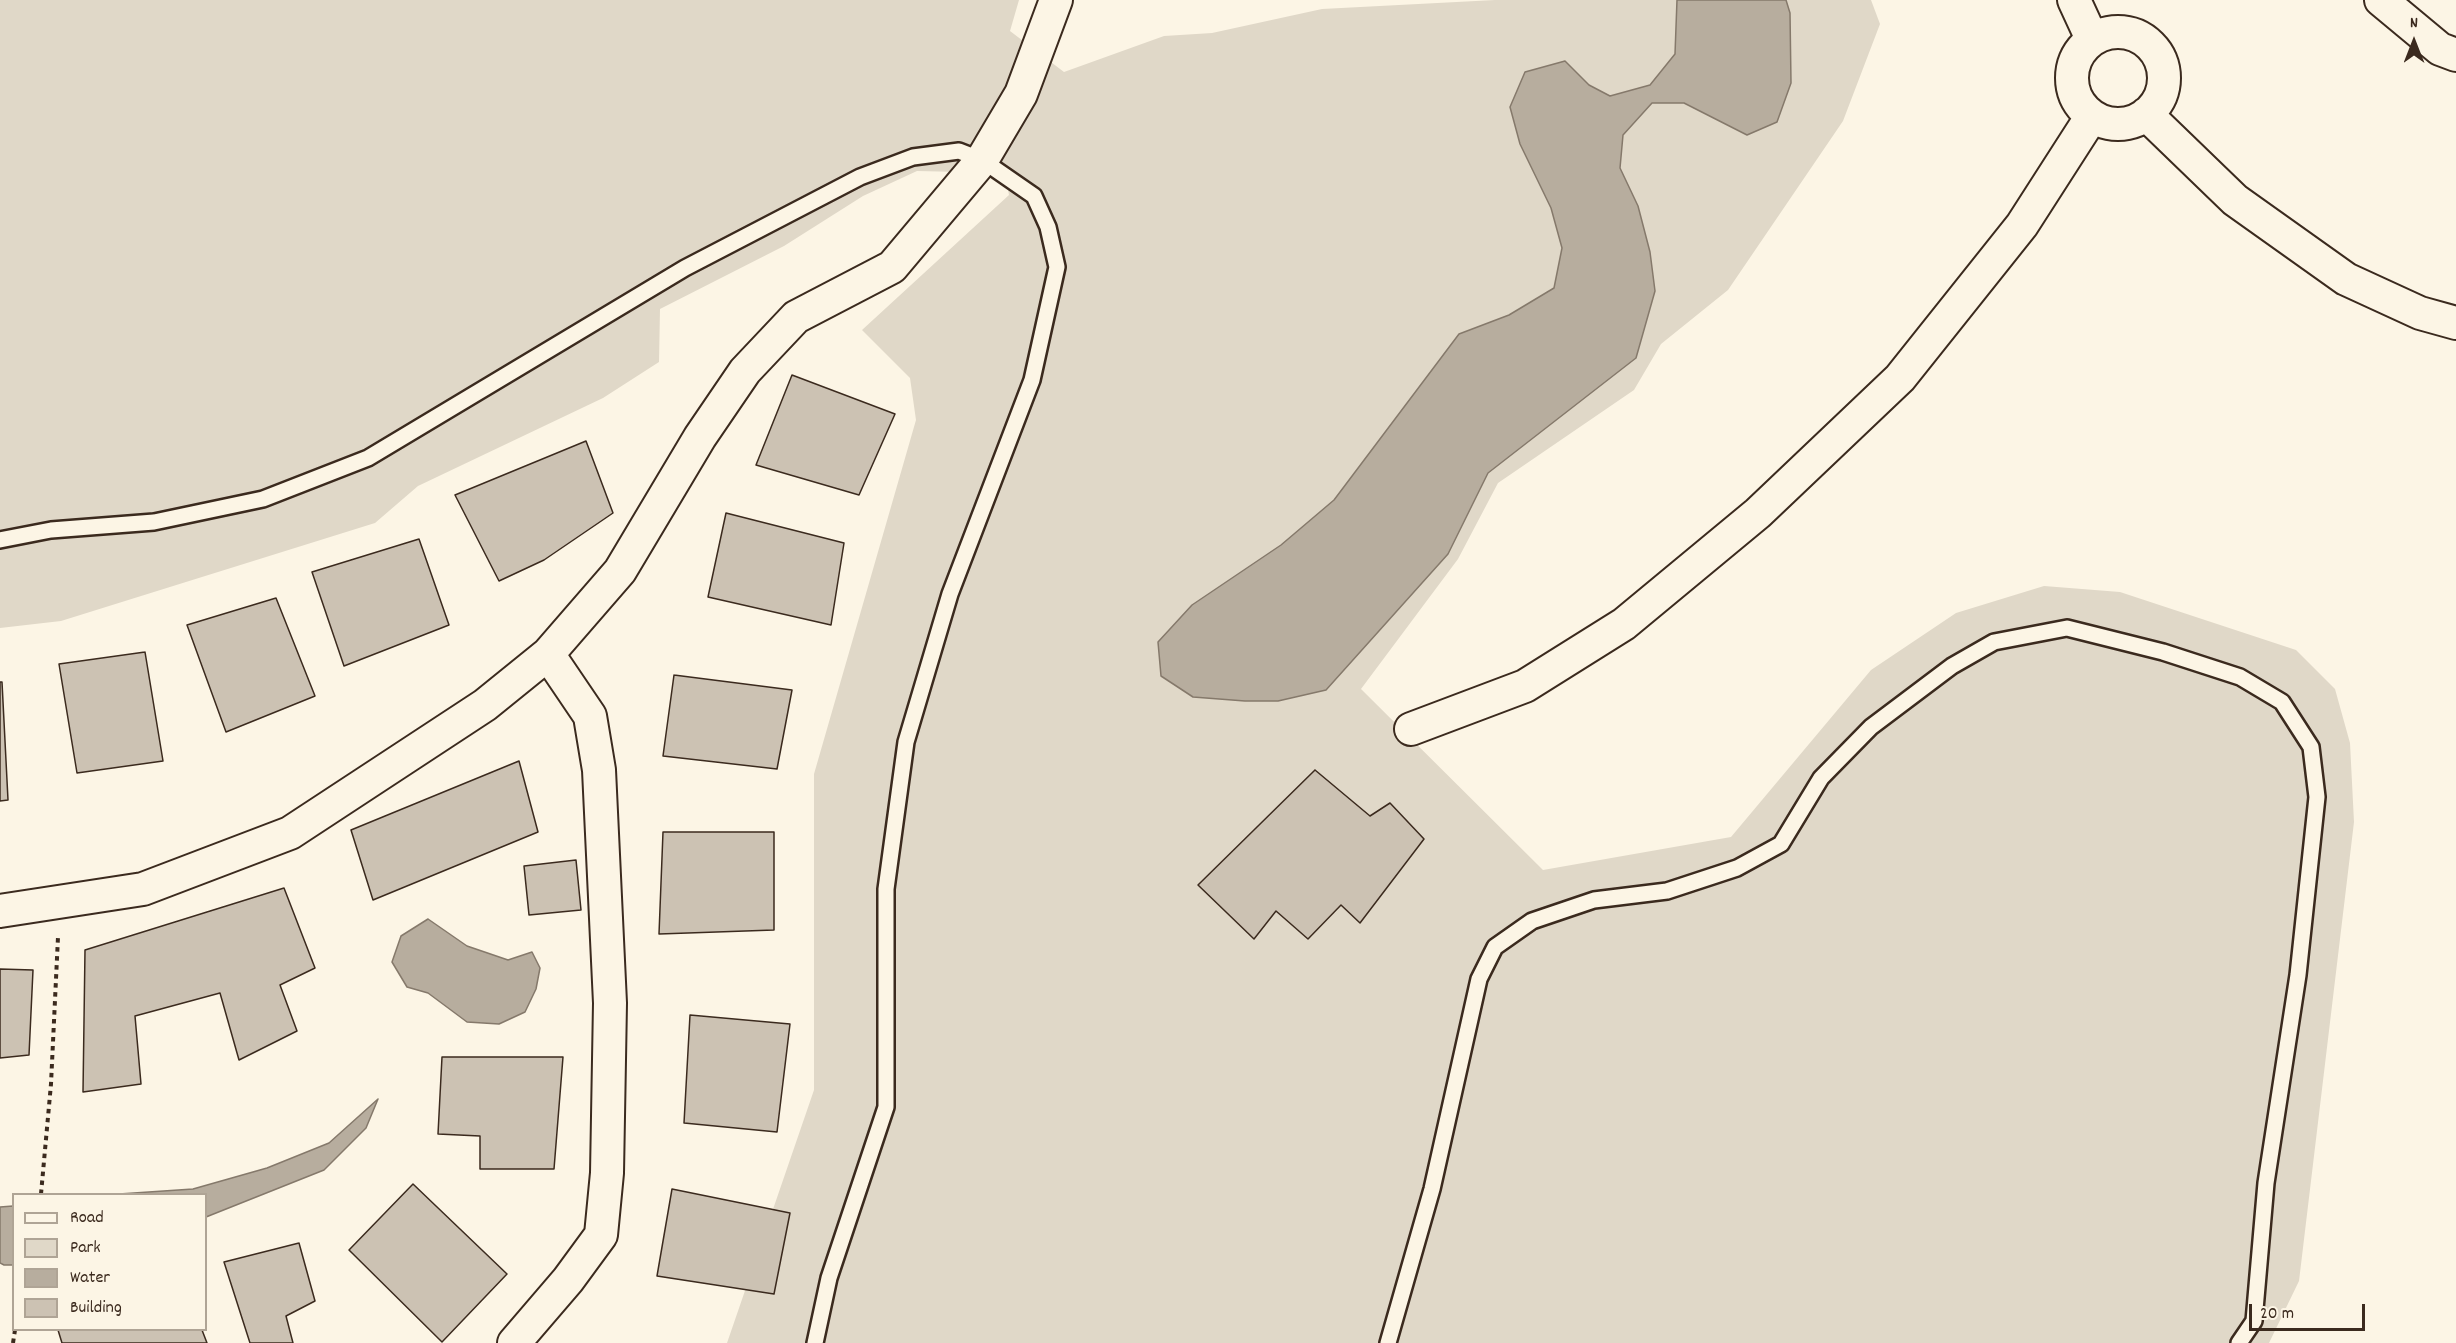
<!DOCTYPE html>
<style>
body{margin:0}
#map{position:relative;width:2456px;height:1343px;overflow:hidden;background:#fcf5e5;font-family:Dekko,sans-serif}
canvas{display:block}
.legend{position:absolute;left:12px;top:1193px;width:195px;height:138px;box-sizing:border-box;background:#fcf5e5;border:2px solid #afa495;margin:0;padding:8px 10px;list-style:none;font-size:18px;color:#3b2a1e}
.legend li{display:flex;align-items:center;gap:12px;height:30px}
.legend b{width:30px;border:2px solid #afa495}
.north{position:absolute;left:2384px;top:12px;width:60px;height:60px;-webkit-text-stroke:4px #fcf5e5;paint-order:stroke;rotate:0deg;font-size:16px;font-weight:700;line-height:24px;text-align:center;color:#3b2a1e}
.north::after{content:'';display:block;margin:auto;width:21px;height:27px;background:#3b2a1e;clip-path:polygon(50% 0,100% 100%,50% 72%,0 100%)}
.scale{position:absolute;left:2249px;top:1304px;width:116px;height:27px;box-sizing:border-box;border:3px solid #3b2a1e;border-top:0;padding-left:8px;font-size:18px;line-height:21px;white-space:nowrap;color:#3b2a1e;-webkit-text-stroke:4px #fcf5e5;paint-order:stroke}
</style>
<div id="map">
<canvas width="2456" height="1343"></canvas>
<ul class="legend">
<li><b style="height:8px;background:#fcf5e5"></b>Road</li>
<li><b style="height:16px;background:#e0d8c8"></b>Park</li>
<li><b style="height:16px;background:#b7ad9e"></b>Water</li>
<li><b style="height:16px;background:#ccc2b3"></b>Building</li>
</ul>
<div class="north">N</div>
<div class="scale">20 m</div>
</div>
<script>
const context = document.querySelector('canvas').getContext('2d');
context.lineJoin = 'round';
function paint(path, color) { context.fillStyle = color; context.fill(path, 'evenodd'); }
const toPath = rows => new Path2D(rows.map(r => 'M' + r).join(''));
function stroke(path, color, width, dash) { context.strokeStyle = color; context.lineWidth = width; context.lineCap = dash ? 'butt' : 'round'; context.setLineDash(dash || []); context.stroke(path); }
paint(toPath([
 [0,0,1019,0,1010,31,1064,72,1164,36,1212,33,1322,9,1495,0,1871,0,1880,24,1843,121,1728,290,1661,344,1634,390,1498,483,1458,559,1361,689,1543,870,1731,837,1871,670,1956,613,2044,586,2120,592,2296,650,2335,689,2350,743,2354,822,2299,1281,2269,1343,727,1343,814,1090,814,774,916,420,910,378,862,330,1009,195,1005,173,917,171,863,196,784,246,660,309,659,362,603,398,418,486,375,523,61,621,0,628]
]), '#e0d8c8');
const water = toPath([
 [1677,0,1786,0,1790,13,1791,83,1777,122,1747,135,1684,103,1652,103,1623,135,1620,168,1638,206,1650,252,1655,291,1636,358,1488,473,1448,554,1326,690,1278,701,1245,701,1193,697,1161,676,1158,642,1192,605,1281,545,1334,500,1459,334,1509,315,1554,288,1562,248,1551,208,1520,144,1510,107,1525,72,1565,61,1589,85,1610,96,1650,85,1675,54,1677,0],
 [428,919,467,946,508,960,532,952,540,968,536,989,525,1012,499,1024,467,1022,428,993,407,987,392,962,401,936,428,919],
 [378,1099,366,1128,324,1170,206,1217,206,1194,119,1194,193,1189,267,1168,329,1143,378,1099],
 [13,1206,13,1265,4,1265,0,1263,0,1207,13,1206]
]);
paint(water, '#b7ad9e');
stroke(water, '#85796b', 1.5);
const building = toPath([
 [792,375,895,414,859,495,756,465,792,375],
 [586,441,613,513,544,560,499,581,455,495,586,441],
 [726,513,844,543,831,625,708,597,726,513],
 [419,539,449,625,344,666,312,572,419,539],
 [276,598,315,696,226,732,187,625,276,598],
 [145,652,163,761,77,773,59,664,145,652],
 [674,675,792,690,777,769,663,756,674,675],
 [0,682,2,682,8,800,0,801,0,682],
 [519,761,538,832,373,900,351,830,519,761],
 [1315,770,1370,816,1390,803,1424,839,1360,923,1341,905,1308,939,1276,911,1254,939,1198,885,1315,770],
 [663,832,774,832,774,930,659,934,663,832],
 [576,860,581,910,529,915,524,866,576,860],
 [284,888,315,968,280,985,297,1031,239,1060,220,993,135,1016,141,1084,83,1092,85,950,284,888],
 [0,969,33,970,29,1055,0,1058,0,969],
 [690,1015,790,1024,777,1132,684,1123,690,1015],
 [442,1057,563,1057,554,1169,480,1169,480,1136,438,1134,442,1057],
 [413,1184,507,1274,442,1342,349,1250,413,1184],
 [672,1189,790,1213,774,1294,657,1276,672,1189],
 [299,1243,315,1301,286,1316,293,1343,250,1343,224,1262,299,1243],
 [58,1330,202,1330,207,1343,62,1343,58,1330]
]);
paint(building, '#ccc2b3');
stroke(building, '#3b2a1e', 1.5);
const lane = toPath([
 [0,540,51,530,154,522,263,499,368,458,685,268,860,177,913,157,959,151,982,160,1034,196,1048,227,1057,267,1032,380,950,594,906,742,886,889,886,1107,829,1278,815,1343],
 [1388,1343,1432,1189,1479,979,1495,947,1532,921,1594,900,1667,891,1737,868,1781,844,1821,778,1871,727,1952,666,1994,642,2067,628,2163,652,2240,677,2282,702,2311,747,2317,797,2298,975,2266,1183,2254,1321,2239,1343]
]);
const street = toPath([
 [2074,0,2092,39],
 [2381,0,2440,49,2456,55],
 '2072 78a46 46 0 1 1 92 0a46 46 0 1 1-92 0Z',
 [2146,114,2235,200,2346,279,2420,313,2456,323],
 [1411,729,1525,686,1624,624,1758,513,1900,378,2022,225,2092,116],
 [0,911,143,889,290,833,485,705,548,654,620,571,700,437,745,371,796,317,892,267,982,160,1021,94,1056,0],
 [514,1343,568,1280,601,1235,607,1173,610,1003,599,770,590,716,548,654]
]);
stroke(lane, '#3b2a1e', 20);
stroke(street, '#3b2a1e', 36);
stroke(toPath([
 [41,1194,51,1084,58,937],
 [13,1343,15,1330]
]), '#3b2a1e', 4, [4.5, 4.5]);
stroke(lane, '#fcf5e5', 15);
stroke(street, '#fcf5e5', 32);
</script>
